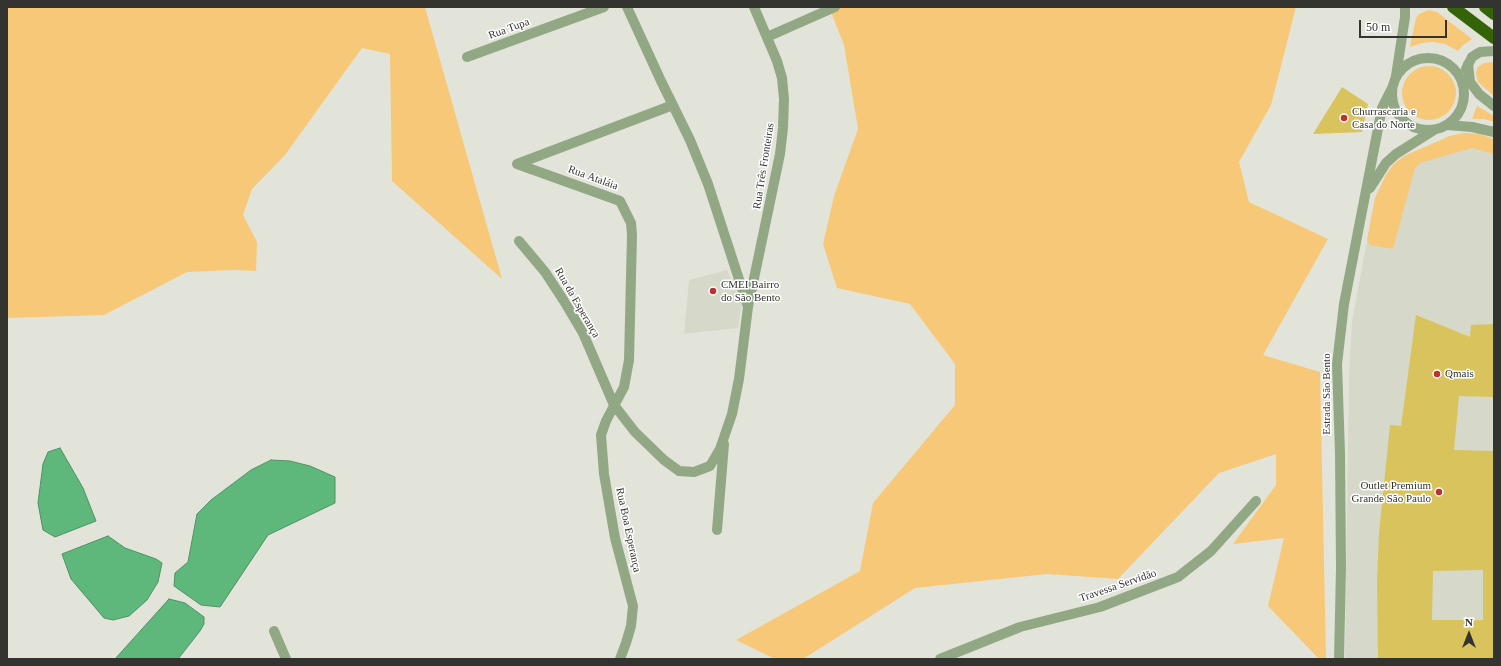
<!DOCTYPE html>
<meta charset="utf-8">
<style>
body{margin:0}
#map{position:relative;width:1501px;height:666px;overflow:hidden;background:#e2e4da;font-family:"Times New Roman",serif}
canvas{display:block}
.frame{position:absolute;inset:0;border:8px solid #333430;pointer-events:none}
.north{position:absolute;left:1449px;top:614px;width:40px;height:40px;-webkit-text-stroke:3px #fff;paint-order:stroke;rotate:0deg;font-size:11px;font-weight:700;line-height:16px;text-align:center;color:#333430}
.north::after{content:'';display:block;margin:auto;width:14px;height:18px;background:#333430;clip-path:polygon(50% 0,100% 100%,50% 72%,0 100%)}
.scale{position:absolute;left:1359px;top:20px;width:88px;height:18px;box-sizing:border-box;border:2px solid #333430;border-top:0;padding-left:5px;font-size:12px;line-height:14px;white-space:nowrap;color:#333430;-webkit-text-stroke:3px #fff;paint-order:stroke}
</style>
<div id="map">
<canvas width="1501" height="666"></canvas>
<div class="frame"></div>
<div class="north">N</div>
<div class="scale">50 m</div>
</div>
<script>
const context = document.querySelector('canvas').getContext('2d');
context.lineJoin = 'round';
function paint(path, color) { context.fillStyle = color; context.fill(path, 'evenodd'); }
const toPath = rows => new Path2D(rows.map(r => 'M' + r).join(''));
function stroke(path, color, width, dash) { context.strokeStyle = color; context.lineWidth = width; context.lineCap = dash ? 'butt' : 'round'; context.setLineDash(dash || []); context.stroke(path); }
function write(font, color, halo, rows, align = 'center') {
  context.font = font + ' "Times New Roman",serif'; context.lineWidth = 3; context.setLineDash([]); context.textBaseline = 'middle'; context.strokeStyle = halo; context.fillStyle = color; for (const [text, x, y, turn = 0] of rows) {
    context.save(); context.translate(x, y); context.rotate((+turn || 0) * Math.PI / 180); context.textAlign = isNaN(turn) ? turn : align; if (halo) context.strokeText(text, 0, 0); context.fillText(text, 0, 0); context.restore();
  }
}
paint(toPath([
 [1464,133,1479,134,1494,139,1494,659,1345,659,1349,376,1352,321,1375,198,1386,175,1393,165,1404,157,1450,136],
 [727,270,742,302,738,328,684,334,689,280]
]), '#d6d9c9');
paint(toPath([
 [7,7,425,7,502,279,392,181,390,54,362,48,285,155,252,189,243,215,257,242,256,271,235,270,187,272,104,315,7,318],
 [829,7,1296,7,1271,105,1239,162,1249,202,1328,239,1263,355,1320,372,1326,659,1319,659,1268,606,1284,538,1233,544,1276,485,1276,454,1219,473,1118,579,1047,574,915,588,803,659,775,659,736,640,860,571,873,503,955,405,955,364,910,304,837,288,823,244,834,196,858,129,844,45],
 [1429,10,1437,12,1472,39,1463,45,1458,51,1445,44,1433,42,1422,43,1410,47,1416,18,1419,14],
 [1494,62,1494,96,1478,82,1476,73,1478,67,1484,63],
 '1402 93a27 27 0 1 1 54 0a27 27 0 1 1-54 0Z',
 [1477,106,1494,116,1494,122,1484,119,1472,119],
 [1464,133,1479,134,1494,139,1494,154,1472,148,1420,163,1415,168,1393,249,1370,245,1367,240,1375,198,1386,175,1393,165,1404,156,1450,136]
]), '#f7c878');
const water = toPath([
 [60,448,83,488,96,521,55,537,43,530,38,503,43,464,48,452,60,448],
 [271,460,290,461,310,466,335,477,335,503,268,535,220,607,201,605,174,586,175,573,188,562,197,514,211,500,251,470,271,460],
 [108,536,125,548,156,559,162,563,158,582,147,600,129,616,113,620,104,618,71,579,62,554,108,536],
 [169,599,185,603,204,617,204,624,200,631,178,659,115,659,169,599]
]);
paint(water, '#5eb87b');
stroke(water, '#519064', 1);
paint(toPath([
 [1342,87,1368,104,1362,132,1313,134],
 [1416,315,1470,337,1471,325,1494,324,1494,397,1459,396,1454,450,1494,451,1494,659,1378,659,1377,580,1379,533,1390,425,1401,426],
 [1483,570,1483,620,1432,620,1433,571]
]), '#d8c35d');
stroke(toPath([
 [627,7,661,81,690,140,708,184,748,307],
 [767,37,835,7],
 [467,57,604,7],
 '1392 94a36 36 0 1 1 72 0a36 36 0 1 1-72 0Z',
 [1468,64,1470,82,1479,94,1494,106],
 [1466,69,1472,57,1480,52,1494,51],
 [1396,76,1405,17,1405,7],
 [1447,125,1472,127,1494,132],
 [1370,188,1386,163,1396,154,1434,130],
 [519,241,545,272,564,301,583,333,614,405,635,432,664,460,679,471,694,472,710,466,720,449,732,414,739,379,748,307,780,154,783,128,784,99,782,78,777,61,754,7],
 [717,530,724,444],
 [274,631,286,659],
 [620,659,626,643,631,626,633,606,615,538,604,474,601,435,606,421,624,387,629,360,632,235,631,223,620,201,517,164,673,105],
 [940,659,1020,627,1100,607,1178,577,1211,551,1256,501],
 [1339,659,1341,568,1340,453,1337,364,1344,304,1382,108,1392,88]
]), '#92a885', 10);
stroke(toPath([
 [1453,7,1494,38],
 [1485,7,1494,14]
]), '#356308', 12);
for (const [x, y, r, color] of [
 [1344,118,4,"#c03032"],
 [713,291,4,"#c03032"],
 [1437,374,4,"#c03032"],
 [1439,492,4,"#c03032"]
]) { const dot = new Path2D(); dot.arc(x, y, r, 0, 2 * Math.PI); context.fillStyle = color; context.fill(dot); stroke(dot, '#fff', 1.5); }
write('11px', '#333430', '#fff', [
 ["Rua Tupa",509,29,-20],
 ["Rua Três Fronteiras",764,166,-81],
 ["Rua Ataláia",593,178,20],
 ["Rua da Esperança",577,303,60],
 ["Estrada São Bento",1327,394,-90],
 ["Rua Boa Esperança",628,530,78],
 ["Travessa Servidão",1118,586,-19]
]);
write('11px', '#333430', '#fff', [
 ["Churrascaria e",1352,112],
 ["Casa do Norte",1352,125],
 ["CMEI Bairro",721,285],
 ["do São Bento",721,298],
 ["Qmais",1445,374],
 ["Outlet Premium",1431,486,"right"],
 ["Grande São Paulo",1431,499,"right"]
], 'left');
</script>
